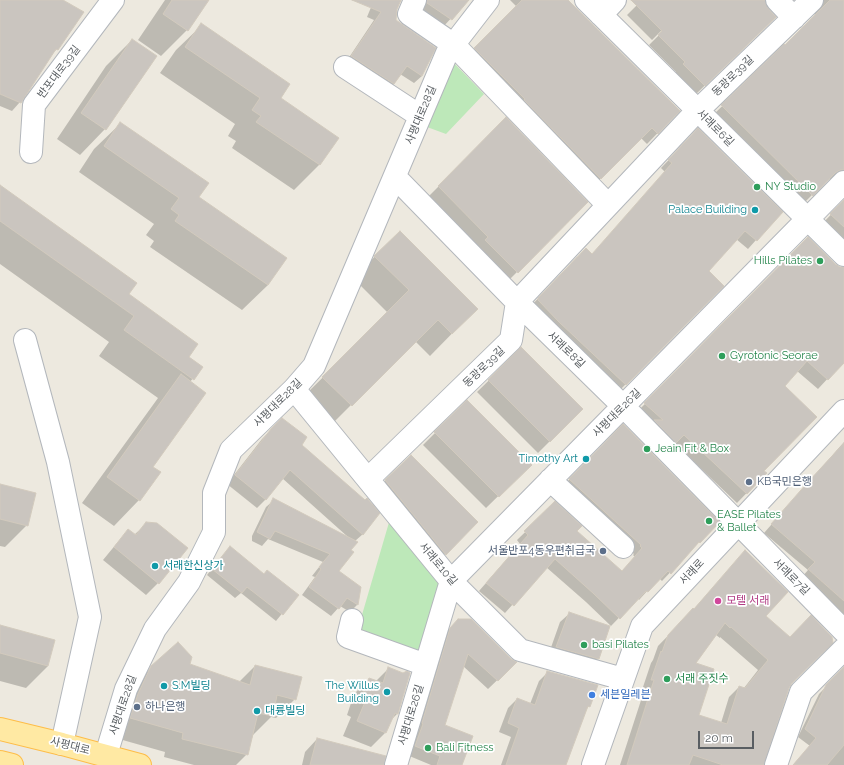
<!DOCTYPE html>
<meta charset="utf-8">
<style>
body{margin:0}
#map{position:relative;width:844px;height:765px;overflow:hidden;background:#ede9df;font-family:Raleway,sans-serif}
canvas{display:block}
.scale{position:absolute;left:698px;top:731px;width:56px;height:18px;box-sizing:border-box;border:2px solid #595e62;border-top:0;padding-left:5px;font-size:12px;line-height:14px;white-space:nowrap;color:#595e62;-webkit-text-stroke:3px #fff;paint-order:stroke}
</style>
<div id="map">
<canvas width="844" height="765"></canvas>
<div class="scale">20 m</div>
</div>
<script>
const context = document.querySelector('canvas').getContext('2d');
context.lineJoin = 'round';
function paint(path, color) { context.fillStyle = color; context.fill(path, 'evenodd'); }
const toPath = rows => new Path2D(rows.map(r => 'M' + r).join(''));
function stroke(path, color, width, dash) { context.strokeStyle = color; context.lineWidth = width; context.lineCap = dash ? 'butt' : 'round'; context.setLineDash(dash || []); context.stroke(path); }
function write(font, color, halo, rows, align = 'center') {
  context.font = font + ' Raleway,"Noto Sans KR",sans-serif'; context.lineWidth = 3.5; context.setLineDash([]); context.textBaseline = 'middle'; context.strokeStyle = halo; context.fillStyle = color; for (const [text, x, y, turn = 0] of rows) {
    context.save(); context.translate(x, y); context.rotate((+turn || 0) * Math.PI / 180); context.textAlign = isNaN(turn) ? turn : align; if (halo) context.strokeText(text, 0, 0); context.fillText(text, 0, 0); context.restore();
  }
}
paint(toPath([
 [450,59,484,94,446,134,427,127],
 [390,519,442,583,421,655,357,632]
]), '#bde8b9');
paint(toPath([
 [0,0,61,0,57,49,52,54,20,102,12,111,0,106],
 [165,0,207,0,187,30,161,56,138,40],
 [374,0,400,0,397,9,395,21,422,76,414,83,400,74,394,84,386,92,344,65,374,20,367,17],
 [416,0,468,0,443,27,419,11],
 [510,0,567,0,679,111,647,144,641,138,590,189,465,59,517,7],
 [642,0,764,0,765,27,695,95,674,74,676,72,649,45,662,32,661,31,652,40,627,15],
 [810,0,844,0,844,184,838,179,830,179,825,182,802,205,712,116,812,19,815,14,815,7],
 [202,25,279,98,337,138,319,165,294,190,232,148,236,141,228,136,235,124,160,73,176,50],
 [132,40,105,129,80,155,57,139,106,66],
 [506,119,587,202,506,283,428,197],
 [120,124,198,198,268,285,242,310,150,247,154,241,146,235,154,224,79,172,94,149],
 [690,138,781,212,748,249,736,239,708,271,723,286,617,393,530,307,577,257,592,255,665,172,661,168],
 [0,186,128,294,188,357,202,367,190,382,152,467,139,500,114,526,82,503,158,398,99,356,109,342,0,264],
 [844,201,844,246,822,224],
 [400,232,476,309,430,356,415,341,329,427,301,399,388,313,353,278],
 [808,238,835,265,840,268,844,268,844,361,818,389,797,371,784,386,763,471,766,473,737,503,674,443,636,413],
 [521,349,582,409,538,453,477,392],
 [467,401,530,465,486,508,423,445],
 [282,419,363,534,355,541,338,571,358,604,350,612,340,606,331,616,302,595,315,577,312,576,323,562,268,539,262,546,252,541,252,536,266,507,274,500,348,537,282,478,266,499,257,508,227,484,262,439],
 [623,425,718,522,662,581,659,578,639,600,638,598,611,626,586,602,546,567,505,613,479,591,520,544,517,540,555,503,575,531,621,572,635,557,633,555,634,554,561,488],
 [844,442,844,616,802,577,808,570,764,533],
 [411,456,477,522,433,566,373,493],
 [0,485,27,525,5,547,0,546],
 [147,523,158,583,146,595,103,560,117,543,129,531,134,535],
 [745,552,765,616,791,683,788,688,763,765,620,765,644,691,642,690,651,663,653,660,658,646,693,610],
 [716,635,720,638,720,637,758,670,744,688,739,687,729,697,721,723,698,715,695,664],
 [224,554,264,575,297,595,276,621,241,593,235,598,207,575],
 [570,613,598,659,589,668,548,656,560,622],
 [458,620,513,665,488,689,463,666,443,725,461,765,431,765,407,755,441,638],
 [0,626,48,666,26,688,0,681],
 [188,665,239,682,255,666,295,699,276,718,271,717,253,735,247,754,236,765,194,765,164,757,165,752,112,737,132,687,152,667],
 [389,668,403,674,409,674,397,714,390,721,385,733,371,747,343,736,351,717,347,715,354,694,369,679,375,682],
 [844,668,844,765,793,765,810,746,798,737,819,694],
 [548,672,589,706,586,710,565,765,501,765,511,737,499,732,508,708,517,699,530,704,539,681],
 [317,739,369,765,302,765,305,752]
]), '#0003');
const building = toPath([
 [0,0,63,0,84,12,58,50,56,49,21,103,0,94,0,0],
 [172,0,209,0,188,31,163,14,172,0],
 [352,0,401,0,397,9,396,20,436,48,422,76,407,66,394,84,351,56,381,12,352,0],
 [427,0,469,0,452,20,427,3,427,0],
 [522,0,568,0,680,111,658,134,652,128,601,179,524,100,525,99,474,48,522,0],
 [631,0,765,0,768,8,776,17,705,86,683,64,685,62,658,35,662,31,631,0],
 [830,0,844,0,844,170,840,170,835,173,813,196,721,105,784,44,785,45,830,0],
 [201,23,290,84,281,98,339,138,320,165,256,122,261,116,252,110,260,98,185,47,201,23],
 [132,39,157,56,106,130,81,113,132,39],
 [506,117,588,202,518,273,485,240,488,237,438,186,506,117],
 [120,122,209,183,199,197,287,258,268,285,175,221,179,215,171,209,179,198,104,146,120,122],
 [698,128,783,212,757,241,745,231,709,271,724,286,626,385,559,322,538,300,538,298,586,248,592,254,672,163,668,160,698,128],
 [0,185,137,283,129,294,198,344,189,357,203,367,194,380,124,330,134,316,0,221,0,185],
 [844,200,844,227,830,214,844,200],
 [400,231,478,309,452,334,438,320,352,406,322,377,409,290,374,256,400,231],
 [808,237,835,264,840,267,844,267,844,363,828,380,807,361,785,386,817,417,764,471,767,473,747,494,684,435,676,443,654,420,663,420,644,403,808,237],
 [521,347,583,409,550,442,488,380,521,347],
 [181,374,206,393,153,467,161,472,140,501,107,477,181,374],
 [467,400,532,465,499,497,434,432,467,400],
 [282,418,307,437,302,445,365,500,367,498,380,513,363,535,290,470,266,500,235,475,271,429,282,418],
 [623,424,720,522,700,543,699,542,671,574,668,571,648,592,646,591,620,619,594,594,555,559,514,606,486,583,528,535,524,531,555,501,582,526,577,531,622,571,642,548,640,546,641,545,569,479,623,424],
 [844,443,844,601,808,569,815,562,771,524,808,482,844,443],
 [411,455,478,522,446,555,385,480,411,455],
 [0,484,36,493,28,526,0,519,0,484],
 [273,498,358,542,351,550,354,552,339,571,361,587,358,605,347,598,339,609,309,587,321,569,319,567,330,554,275,531,270,539,257,532,273,498],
 [146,522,157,523,188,548,159,584,114,547,128,529,136,535,146,522],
 [230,546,264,574,267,570,299,595,283,615,247,587,242,593,212,569,230,546],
 [745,550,788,592,766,616,790,637,811,615,832,637,833,643,792,683,789,688,764,765,723,765,693,755,689,765,627,765,654,680,651,680,661,651,662,652,668,635,693,608,694,609,745,550],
 [725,623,730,628,731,627,768,660,745,688,739,686,727,724,699,715,714,669,696,663,725,623],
 [569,612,610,626,599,659,556,647,569,612],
 [458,619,471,619,511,659,517,662,498,681,468,654,445,725,473,736,462,765,437,765,440,756,415,746,423,724,422,723,450,628,458,619],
 [0,625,55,640,48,666,0,653,0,625],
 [178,642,192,657,190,664,250,685,255,665,302,677,296,700,277,695,273,716,258,713,248,755,182,739,183,733,130,718,138,694,151,666,178,642],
 [388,667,403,673,407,671,410,673,398,714,395,713,386,733,357,721,365,702,360,701,369,678,383,683,388,667],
 [844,667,844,745,827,765,793,765,816,738,805,729,826,685,844,667],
 [547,671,598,685,590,707,588,706,566,765,506,765,519,728,508,723,517,698,535,705,547,671],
 [317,738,386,756,384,765,310,765,317,738]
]);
paint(building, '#cac5bf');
stroke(building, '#d2cabd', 1);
const minor = toPath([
 [415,0,409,14,454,45,608,205],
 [586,0,844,255],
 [777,0,794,18],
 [601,15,615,0],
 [345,67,420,116],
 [31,152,34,105,113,0],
 [395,177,517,302,623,406,844,631],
 [25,340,58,462,90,617,62,744],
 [294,389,451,581,520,650,623,679],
 [368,479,511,340,517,302,695,113,812,0],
 [550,480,623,547],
 [352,620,348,637,426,665],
 [106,755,126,689,155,629,189,582,214,532,214,493,231,450,294,389,314,366,447,53,488,0],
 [396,765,451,581,844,182],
 [593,765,642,626,844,411],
 [776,765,801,692,844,649]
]);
const major = toPath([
 [0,729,62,744,140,765],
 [0,762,12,765]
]);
stroke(minor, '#b3b7bc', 24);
stroke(major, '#febd48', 24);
stroke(minor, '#fff', 22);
stroke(major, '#ffe9a3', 22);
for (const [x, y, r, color] of [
 [757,187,4,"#2e9e5b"],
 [755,210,4,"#0f9aa8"],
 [820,261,4,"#2e9e5b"],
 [722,356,4,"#2e9e5b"],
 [647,449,4,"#2e9e5b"],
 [586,459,4,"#0f9aa8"],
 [749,482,4,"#5c6f8a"],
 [709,521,4,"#2e9e5b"],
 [603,551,4,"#5c6f8a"],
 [155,566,4,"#0f9aa8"],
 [718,601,4,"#d1479c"],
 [584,645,4,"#2e9e5b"],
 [667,679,4,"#2e9e5b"],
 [164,686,4,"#0f9aa8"],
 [387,692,4,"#0f9aa8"],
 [592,695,4,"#3f7fe0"],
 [137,707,4,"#5c6f8a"],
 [257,711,4,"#0f9aa8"],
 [428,748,4,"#2e9e5b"]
]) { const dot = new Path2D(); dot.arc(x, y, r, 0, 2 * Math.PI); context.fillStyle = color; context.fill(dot); stroke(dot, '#fff', 1.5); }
write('11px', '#595e62', '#fff', [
 ["반포대로39길",59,72,-53],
 ["동광로39길",733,76,-44],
 ["사평대로28길",421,115,-67],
 ["서래로6길",715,128,45],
 ["서래로8길",566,350,44],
 ["동광로39길",484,367,-44],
 ["사평대로28길",278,403,-45],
 ["사평대로26길",617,413,-45],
 ["서래로10길",438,564,50],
 ["서래로",692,572,-47],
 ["서래로7길",791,577,45],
 ["사평대로28길",123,705,-71],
 ["사평대로26길",411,715,-73],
 ["사평대로",70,746,14]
]);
write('11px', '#27864d', '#fff', [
 ["NY Studio",765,187],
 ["Hills Pilates",812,261,"right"],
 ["Gyrotonic Seorae",730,356],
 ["Jeain Fit & Box",655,449],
 ["EASE Pilates",717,515],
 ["& Ballet",717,528],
 ["basi Pilates",592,645],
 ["서래 주짓수",675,679],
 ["Bali Fitness",436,748]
], 'left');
write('11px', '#0d838f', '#fff', [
 ["Palace Building",747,210],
 ["Timothy Art",578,459],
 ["서래한신상가",163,566,"left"],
 ["S.M빌딩",172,686,"left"],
 ["The Willus",379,686],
 ["Building",379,699],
 ["대륭빌딩",265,711,"left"]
], 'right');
write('11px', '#4e5e75', '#fff', [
 ["KB국민은행",757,482],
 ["서울반포4동우편취급국",595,551,"right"],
 ["하나은행",145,707]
], 'left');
write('11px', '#b23c85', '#fff', [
 ["모텔 서래",726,601]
], 'left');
write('11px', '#366cbe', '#fff', [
 ["세븐일레븐",600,695]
], 'left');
</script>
